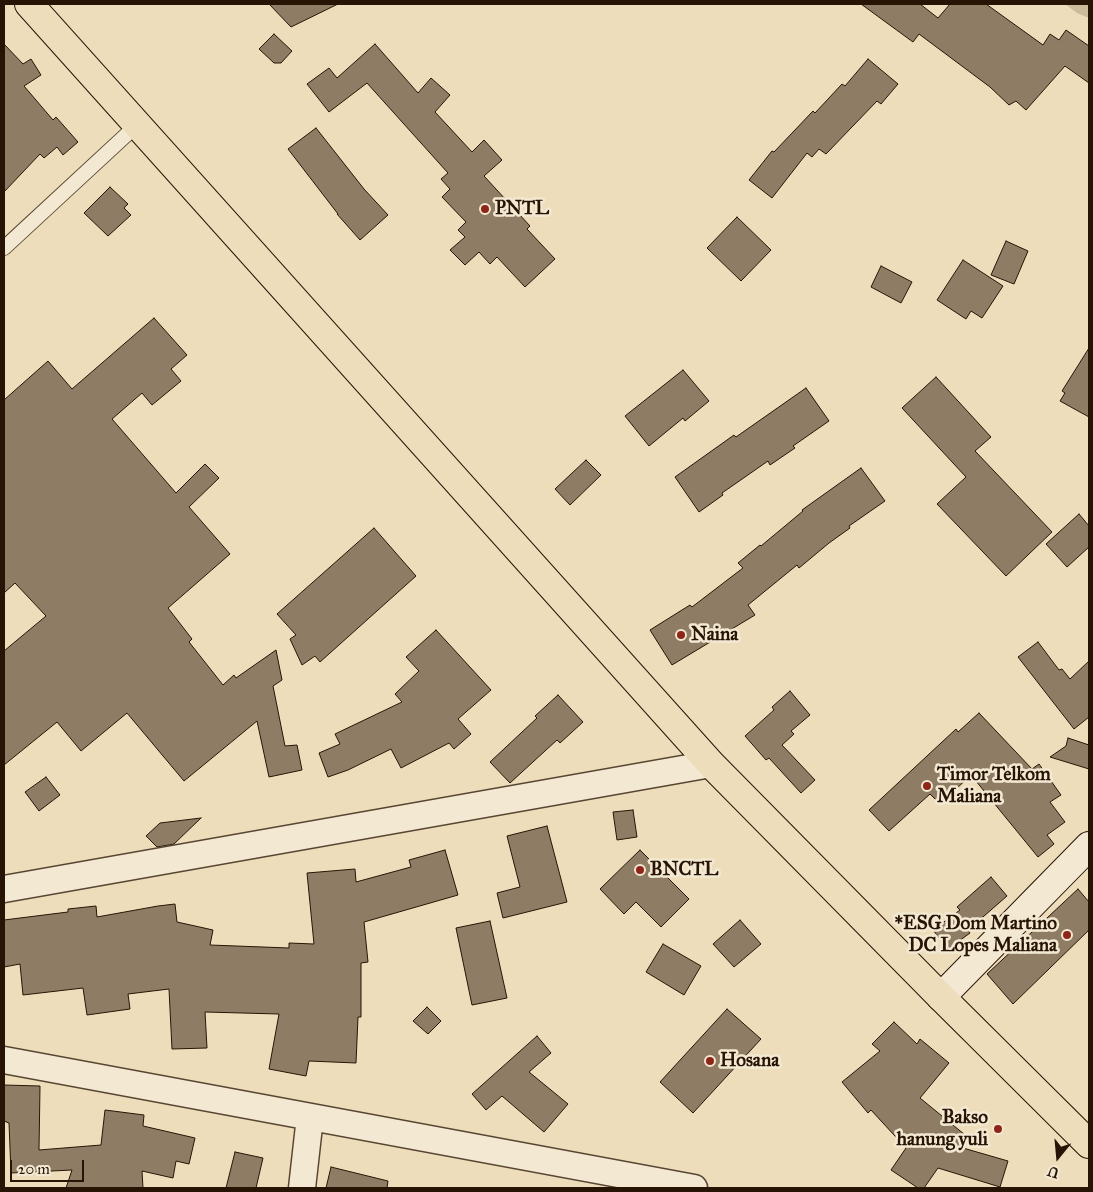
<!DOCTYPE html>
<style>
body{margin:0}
#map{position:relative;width:1093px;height:1192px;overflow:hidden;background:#edddbb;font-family:"IM FELL Great Primer",serif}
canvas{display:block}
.frame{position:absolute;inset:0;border:5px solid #281405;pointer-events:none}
.north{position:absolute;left:1033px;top:1132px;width:50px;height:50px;-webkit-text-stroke:4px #f3e9d3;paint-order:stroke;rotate:197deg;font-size:14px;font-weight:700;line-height:20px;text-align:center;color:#281405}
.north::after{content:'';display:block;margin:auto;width:18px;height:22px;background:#281405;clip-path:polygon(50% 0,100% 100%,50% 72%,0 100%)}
.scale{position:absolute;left:10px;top:1160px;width:74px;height:22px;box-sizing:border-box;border:2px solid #281405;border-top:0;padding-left:6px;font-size:15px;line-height:18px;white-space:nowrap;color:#281405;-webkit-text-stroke:4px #f3e9d3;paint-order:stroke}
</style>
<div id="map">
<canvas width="1093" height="1192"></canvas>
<div class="frame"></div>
<div class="north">U</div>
<div class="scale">20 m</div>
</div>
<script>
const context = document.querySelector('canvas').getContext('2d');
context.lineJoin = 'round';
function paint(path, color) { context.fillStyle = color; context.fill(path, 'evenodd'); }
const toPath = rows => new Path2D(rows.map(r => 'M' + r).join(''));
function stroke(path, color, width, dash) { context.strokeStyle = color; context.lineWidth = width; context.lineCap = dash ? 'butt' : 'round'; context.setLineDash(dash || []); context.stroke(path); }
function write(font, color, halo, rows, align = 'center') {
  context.font = font + ' "IM FELL Great Primer",serif'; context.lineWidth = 5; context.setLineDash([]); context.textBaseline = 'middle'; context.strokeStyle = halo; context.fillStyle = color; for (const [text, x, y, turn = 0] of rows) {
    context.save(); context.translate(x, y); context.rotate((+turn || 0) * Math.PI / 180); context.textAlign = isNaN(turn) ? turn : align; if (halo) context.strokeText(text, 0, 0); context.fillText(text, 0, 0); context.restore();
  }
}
paint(toPath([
 [1065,4,1089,4,1089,18,1077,13]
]), '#ccbb9c');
const building = toPath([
 [269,4,338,4,291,27,269,4],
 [861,4,920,4,938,18,950,4,986,4,1043,45,1050,34,1059,40,1066,30,1089,46,1089,83,1065,66,1026,110,1016,101,1009,105,990,87,919,34,913,42,861,4],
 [274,34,292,51,281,63,274,63,259,49,274,34],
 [4,44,23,64,31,59,41,75,24,86,53,120,56,117,78,142,63,155,57,147,44,158,40,154,4,192,4,44],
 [375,44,418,93,431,78,450,95,435,112,472,152,484,140,502,160,484,176,530,226,527,229,555,259,525,287,497,257,490,264,479,252,465,265,450,250,465,237,458,230,466,222,442,197,450,189,441,179,448,173,367,83,329,112,307,84,329,68,337,78,375,44],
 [868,59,898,84,881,104,877,101,826,154,819,149,812,157,807,153,772,198,749,180,772,151,774,152,813,111,815,113,842,84,845,86,868,59],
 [316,128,364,189,388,215,360,240,337,214,338,214,288,149,316,128],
 [110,187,128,204,124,208,131,215,108,236,84,213,110,187],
 [737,217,771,250,741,281,707,248,737,217],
 [1006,241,1028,251,1014,284,991,275,1006,241],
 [963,260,1003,286,982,318,971,311,966,319,937,300,963,260],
 [881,266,912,282,901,303,871,287,881,266],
 [154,318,187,355,171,369,181,381,152,405,142,393,112,419,176,493,205,464,219,478,189,507,230,554,168,608,192,639,189,642,223,685,234,675,236,678,276,650,282,680,273,686,285,746,297,745,302,770,269,777,257,721,184,781,127,713,81,751,57,722,4,765,4,651,46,616,15,583,4,593,4,400,48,361,72,389,154,318],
 [1089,348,1089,417,1060,401,1065,393,1062,391,1089,348],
 [683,370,709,401,685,421,683,418,649,446,625,416,683,370],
 [936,377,991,437,975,451,1052,532,1006,576,937,504,966,477,902,408,936,377],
 [806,388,829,421,793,446,795,448,770,465,768,461,722,493,723,495,699,512,675,477,734,435,736,437,806,388],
 [586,460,601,475,570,505,555,489,586,460],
 [861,468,885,501,849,526,850,528,829,543,799,568,797,565,748,605,755,615,672,665,650,630,690,605,692,607,743,568,738,563,760,545,761,546,803,511,802,510,861,468],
 [1079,514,1089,526,1089,547,1067,567,1046,544,1079,514],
 [374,528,416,576,320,662,315,656,302,665,290,639,296,635,277,614,374,528],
 [436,630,491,690,458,719,471,734,454,749,449,743,401,768,391,749,348,770,328,777,319,753,340,744,335,734,402,702,395,694,419,671,406,657,436,630],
 [1038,642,1059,670,1062,669,1070,679,1089,661,1089,717,1074,729,1018,657,1038,642],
 [790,691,810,715,791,731,794,734,782,745,815,780,801,793,769,758,766,760,745,736,774,710,772,707,790,691],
 [558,695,583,722,560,743,557,740,510,783,490,762,537,718,535,716,558,695],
 [979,713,1032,769,1039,764,1061,795,1050,802,1065,822,1047,835,1054,844,1038,857,971,775,940,804,930,794,889,831,869,810,956,729,958,732,979,713],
 [1068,738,1089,745,1089,769,1050,757,1066,746,1068,738],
 [46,777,60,795,39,811,25,792,46,777],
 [633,810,637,837,617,840,613,812,633,810],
 [201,818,174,844,157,847,146,836,160,823,201,818],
 [547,826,567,902,503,918,497,893,520,887,507,836,547,826],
 [445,850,458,895,364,922,368,962,361,963,361,1017,358,1017,356,1063,309,1061,306,1076,269,1069,279,1014,205,1012,207,1048,172,1049,169,989,128,994,130,1009,87,1015,83,988,23,995,20,964,4,967,4,920,68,912,68,909,96,906,97,917,158,906,175,904,177,922,213,930,210,945,289,948,289,943,314,944,307,873,355,869,356,882,411,867,409,860,445,850],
 [640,850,689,899,661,927,636,902,624,914,600,889,640,850],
 [991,877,1007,896,968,930,970,933,948,949,933,930,960,910,957,907,991,877],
 [1078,889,1089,902,1089,930,1013,1004,987,974,1078,889],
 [740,920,761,944,734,967,713,944,740,920],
 [490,921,507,998,472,1005,456,928,490,921],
 [663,944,701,966,684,995,646,972,663,944],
 [427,1007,441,1021,428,1034,413,1021,427,1007],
 [727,1009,761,1039,693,1113,660,1082,727,1009],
 [894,1022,917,1044,920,1039,949,1063,920,1098,970,1139,963,1148,1008,1161,1000,1187,938,1168,924,1188,918,1188,891,1170,906,1148,871,1110,868,1113,842,1082,880,1051,872,1044,894,1022],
 [537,1036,551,1053,529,1072,568,1104,544,1132,502,1096,486,1110,472,1094,537,1036],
 [4,1085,40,1086,39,1150,101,1145,105,1110,144,1115,143,1126,195,1138,189,1164,176,1161,173,1178,142,1171,143,1188,66,1188,72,1170,11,1173,9,1123,4,1121,4,1085],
 [235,1152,263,1158,256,1188,226,1188,235,1152],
 [331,1167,388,1181,387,1188,326,1188,331,1167]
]);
paint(building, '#8e7d64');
stroke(building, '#281405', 1);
const lane = toPath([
 [4,248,138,124]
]);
const street = toPath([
 [4,889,711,764],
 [4,1060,694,1188],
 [302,1188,310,1117]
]);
const secondary = toPath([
 [941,997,1089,846]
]);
const primary = toPath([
 [29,4,711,764,941,997,1089,1144]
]);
stroke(lane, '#594632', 16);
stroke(street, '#594632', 29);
stroke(secondary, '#281405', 30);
stroke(primary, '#281405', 30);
stroke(lane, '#f3e9d3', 14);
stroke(street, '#f3e9d3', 26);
stroke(secondary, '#f3e9d3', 28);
stroke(primary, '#edddbb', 28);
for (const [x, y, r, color] of [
 [485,209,5,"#8f2418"],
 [681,635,5,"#8f2418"],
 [927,786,5,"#8f2418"],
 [640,870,5,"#8f2418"],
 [1067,935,5,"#8f2418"],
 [710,1061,5,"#8f2418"],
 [998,1129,5,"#8f2418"]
]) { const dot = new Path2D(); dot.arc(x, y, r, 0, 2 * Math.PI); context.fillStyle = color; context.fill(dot); stroke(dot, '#f3e9d3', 2); }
write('bold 19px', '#281405', '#f3e9d3', [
 ["PNTL",495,209],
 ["Naina",691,635],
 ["Timor Telkom",937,775],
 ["Maliana",937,797],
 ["BNCTL",650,870],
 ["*ESG Dom Martino",1057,924,"right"],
 ["DC Lopes Maliana",1057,946,"right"],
 ["Hosana",720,1061],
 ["Bakso",988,1118,"right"],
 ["hanung yuli",988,1140,"right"]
], 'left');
</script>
